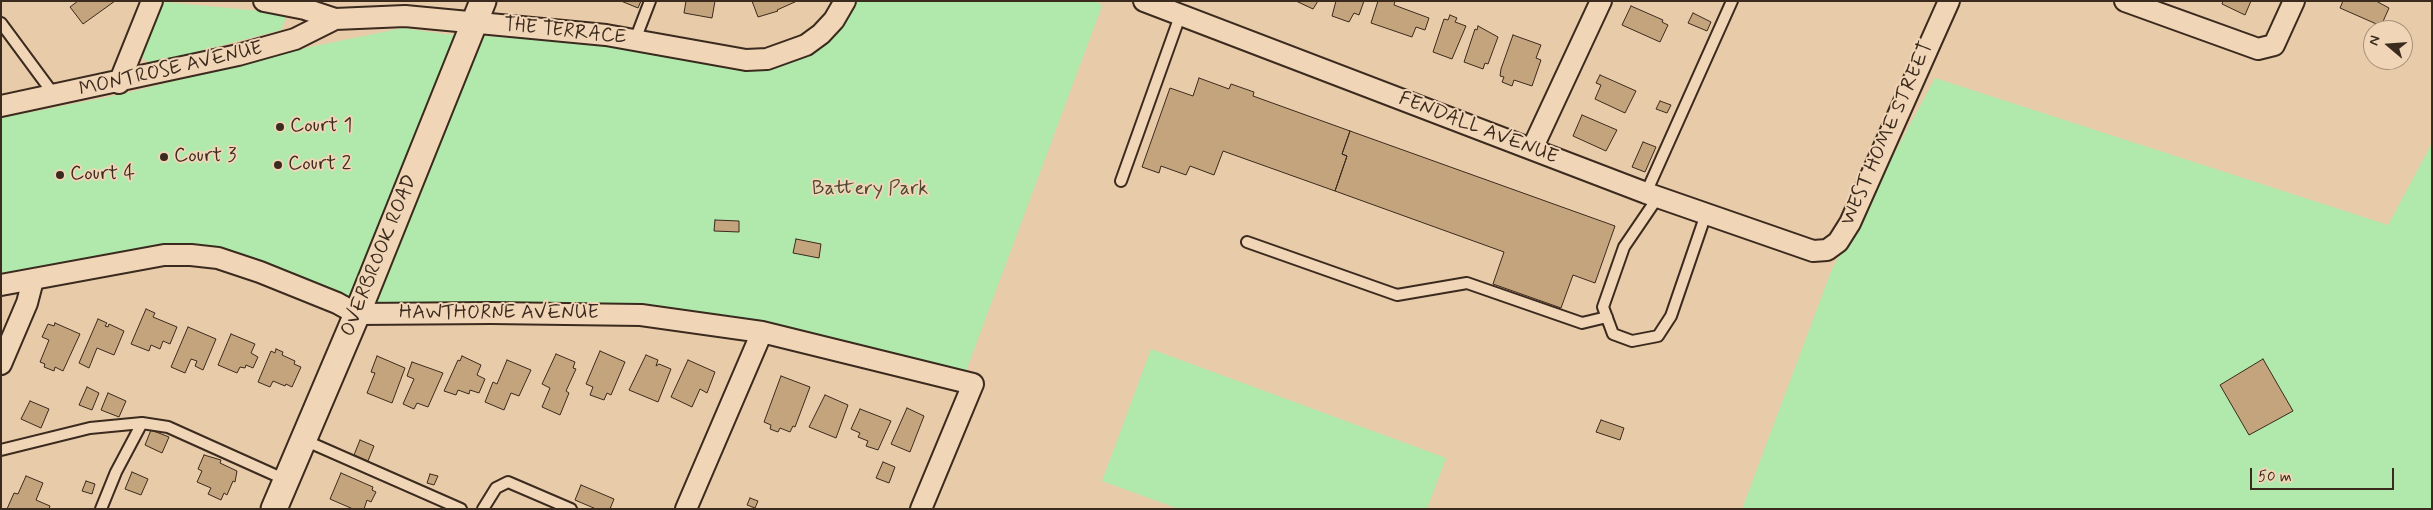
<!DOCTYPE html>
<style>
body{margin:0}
#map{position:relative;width:2433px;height:510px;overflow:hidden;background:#e8cba9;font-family:Mynerve,sans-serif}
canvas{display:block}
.frame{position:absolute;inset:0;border:2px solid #3b2a1e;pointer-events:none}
.north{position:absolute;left:2363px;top:20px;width:50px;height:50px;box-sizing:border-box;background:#f0d5b7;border:1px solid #a8917a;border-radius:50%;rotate:288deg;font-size:14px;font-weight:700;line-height:20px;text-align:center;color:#3b2a1e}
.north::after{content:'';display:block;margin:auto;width:18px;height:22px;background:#3b2a1e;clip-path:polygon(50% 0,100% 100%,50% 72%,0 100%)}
.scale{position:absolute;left:2250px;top:468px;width:144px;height:22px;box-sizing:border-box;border:2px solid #3b2a1e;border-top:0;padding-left:6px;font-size:15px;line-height:18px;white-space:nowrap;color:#3b2a1e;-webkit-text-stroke:4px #f0d5b7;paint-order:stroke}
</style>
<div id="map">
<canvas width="2433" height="510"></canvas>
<div class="frame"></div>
<div class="north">N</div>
<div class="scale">50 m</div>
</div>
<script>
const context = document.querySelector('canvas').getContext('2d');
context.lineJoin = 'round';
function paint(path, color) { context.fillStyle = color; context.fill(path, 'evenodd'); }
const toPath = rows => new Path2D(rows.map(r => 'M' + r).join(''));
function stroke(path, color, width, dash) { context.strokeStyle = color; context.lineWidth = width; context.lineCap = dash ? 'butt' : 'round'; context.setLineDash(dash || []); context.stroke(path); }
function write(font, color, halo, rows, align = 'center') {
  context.font = font + ' Mynerve,sans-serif'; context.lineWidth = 4; context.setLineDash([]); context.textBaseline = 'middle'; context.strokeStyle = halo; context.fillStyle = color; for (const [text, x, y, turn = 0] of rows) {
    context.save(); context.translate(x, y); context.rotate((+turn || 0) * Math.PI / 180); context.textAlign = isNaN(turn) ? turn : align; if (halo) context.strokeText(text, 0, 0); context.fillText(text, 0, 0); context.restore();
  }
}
paint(toPath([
 [852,1,1097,1,1102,6,966,371,759,321,640,306,419,306,388,304,334,294,167,247,122,252,1,275,1,118,123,94,300,49,403,28,444,34,584,42,766,65],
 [165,2,281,13,286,18,281,30,150,64,142,57,140,50,158,8],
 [1935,78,2388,225,2432,143,2432,509,1742,509,1832,269],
 [1151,349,1446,458,1427,509,1179,509,1102,481]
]), '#b1e9ad');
const building = toPath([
 [78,1,115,1,83,24,70,7,78,1],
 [621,1,641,1,638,8,621,1],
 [686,1,715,1,712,18,684,13,686,1],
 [752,1,797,1,777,10,778,11,758,17,752,1],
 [1296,1,1318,1,1313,9,1296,1],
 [1336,1,1364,1,1359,15,1354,13,1349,22,1332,16,1336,1],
 [1378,1,1395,1,1394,5,1429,18,1425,30,1416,27,1412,37,1371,23,1378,1],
 [2223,1,2251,1,2245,15,2222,4,2223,1],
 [2343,1,2376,1,2389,8,2381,26,2340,8,2343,1],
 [1631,6,1663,20,1662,22,1668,25,1660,42,1622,25,1631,6],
 [1693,13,1711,22,1707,31,1688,23,1693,13],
 [1450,15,1457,18,1455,22,1466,26,1452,59,1433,52,1444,19,1448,20,1450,15],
 [1478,26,1498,37,1488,64,1485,63,1483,69,1464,62,1475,29,1477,30,1478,26],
 [1513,35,1541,45,1536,58,1541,60,1532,86,1514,80,1512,86,1502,82,1504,77,1500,76,1501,69,1513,35],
 [1600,75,1636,91,1625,113,1595,99,1601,85,1596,83,1600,75],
 [1199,78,1229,89,1231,84,1254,92,1253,96,1350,131,1342,154,1347,156,1335,191,1223,151,1214,175,1190,166,1186,175,1161,166,1159,173,1142,167,1170,88,1193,96,1199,78],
 [1660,101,1671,105,1667,113,1656,109,1660,101],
 [1582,115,1617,130,1606,151,1573,136,1582,115],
 [1350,131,1615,226,1595,283,1573,275,1561,308,1493,284,1504,252,1335,191,1347,156,1342,154,1350,131],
 [1643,142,1656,147,1645,172,1632,167,1643,142],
 [715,220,739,221,739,232,714,231,715,220],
 [796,239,821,244,819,258,793,253,796,239],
 [146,309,155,313,153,317,177,327,170,344,163,341,160,349,151,345,149,351,131,344,146,309],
 [98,319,107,323,105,326,108,327,109,324,124,331,114,355,97,348,89,368,79,363,98,319],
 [55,323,80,334,63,371,55,367,54,371,44,367,45,364,40,362,49,340,42,337,48,324,54,326,55,323],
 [188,327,216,339,203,370,195,366,197,361,191,359,185,373,171,367,188,327],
 [231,334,255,344,251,353,258,357,253,368,246,365,245,368,240,367,237,373,218,365,231,334],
 [276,349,283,352,282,355,295,361,294,364,301,367,292,387,286,384,285,386,273,381,270,387,258,382,271,351,275,353,276,349],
 [600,351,625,362,611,395,607,393,604,400,590,395,593,387,586,384,600,351],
 [556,354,575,362,573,368,576,369,566,391,569,393,560,415,542,407,550,388,542,384,556,354],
 [646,355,658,360,656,366,659,364,671,369,658,402,629,390,646,355],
 [377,356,405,368,392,403,367,393,375,373,371,372,377,356],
 [462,356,481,365,477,375,485,379,479,393,470,390,469,394,458,390,456,395,444,391,458,360,460,361,462,356],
 [2263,359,2293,411,2249,435,2220,385,2263,359],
 [507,360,531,370,519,396,511,393,504,410,485,402,493,382,497,384,507,360],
 [688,360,715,372,707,393,700,389,692,407,671,397,688,360],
 [412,362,443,373,428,407,417,403,414,409,403,404,414,379,407,376,412,362],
 [781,376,810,387,795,427,793,426,790,432,780,428,778,432,770,429,771,425,764,422,781,376],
 [87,387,99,393,92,410,79,405,87,387],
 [108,393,126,401,119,417,101,410,108,393],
 [825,395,848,405,836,438,809,427,825,395],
 [30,401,49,409,41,428,21,419,30,401],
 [907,408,924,416,910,452,891,444,907,408],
 [860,409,891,421,878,450,866,446,868,441,858,437,860,433,851,429,860,409],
 [1601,420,1624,428,1620,440,1596,432,1601,420],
 [151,430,169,437,162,453,145,445,151,430],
 [360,440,374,446,368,461,354,455,360,440],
 [204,455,221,460,220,463,237,471,235,482,233,481,227,495,224,493,221,500,208,494,211,488,197,482,202,471,198,469,204,455],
 [883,462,895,467,889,483,876,478,883,462],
 [132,472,148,479,141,495,125,489,132,472],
 [341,473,373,487,372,490,376,492,371,502,367,500,364,509,353,509,330,499,341,473],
 [430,474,438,476,434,485,427,483,430,474],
 [26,476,43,483,36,500,50,506,49,509,7,509,14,493,18,494,26,476],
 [86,481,95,484,92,494,82,491,86,481],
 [581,485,614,499,610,509,596,509,575,500,581,485],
 [750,498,758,501,755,508,747,505,750,498]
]);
paint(building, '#c4a47c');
stroke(building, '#3b2a1e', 1);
const service = toPath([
 [1,23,55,96],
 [635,40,650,1],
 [1121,181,1180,16],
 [1646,193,1732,1],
 [1658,197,1624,247,1603,307,1613,334,1632,341,1658,336,1671,316,1706,214],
 [1247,242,1397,295,1467,283,1582,323,1607,317],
 [304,440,461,509],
 [1,450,90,428,142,423,168,427,286,480],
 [101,509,116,472,142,423],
 [483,509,496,488,508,482,571,509]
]);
const minor = toPath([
 [264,1,305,9,335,19,405,16,606,35,746,60,767,59,806,45,821,34,834,20,845,1],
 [1144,1,1646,193,1813,251,1827,250,1838,242,1850,223,1949,1],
 [2125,1,2258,49,2274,45,2294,1],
 [119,83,152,1],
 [1,106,238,55,295,39,335,19],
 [1532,149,1601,1],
 [1,285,164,255,191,255,218,258,260,272,337,303,357,314,491,313,641,315,762,332,973,384,921,509],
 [1,364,27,303,33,280],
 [686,509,762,332]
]);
const tertiary = toPath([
 [274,509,357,314,483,1]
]);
stroke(service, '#3b2a1e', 14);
stroke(minor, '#3b2a1e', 24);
stroke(tertiary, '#3b2a1e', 29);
stroke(service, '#f0d5b7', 10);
stroke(minor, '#f0d5b7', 20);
stroke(tertiary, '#f0d5b7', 25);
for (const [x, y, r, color] of [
 [280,127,5,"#3b2a1e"],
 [164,157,5,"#3b2a1e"],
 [278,165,5,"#3b2a1e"],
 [60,175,5,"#3b2a1e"]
]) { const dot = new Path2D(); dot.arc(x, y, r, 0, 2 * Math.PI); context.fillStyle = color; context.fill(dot); stroke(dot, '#f0d5b7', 2); }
write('20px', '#3b2a1e', '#f0d5b7', [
 ["THE TERRACE",565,32,6],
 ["MONTROSE AVENUE",171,70,-13],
 ["FENDALL AVENUE",1478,129,21],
 ["WEST HOME STREET",1888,134,-66],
 ["OVERBROOK ROAD",380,256,-68],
 ["HAWTHORNE AVENUE",499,314]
]);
write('20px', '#3b2a1e', '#f0d5b7', [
 ["Court 1",290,127],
 ["Court 3",174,157],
 ["Court 2",288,165],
 ["Court 4",70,175]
], 'left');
write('20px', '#4d4733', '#f0d5b7', [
 ["Battery Park",870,190]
]);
</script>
